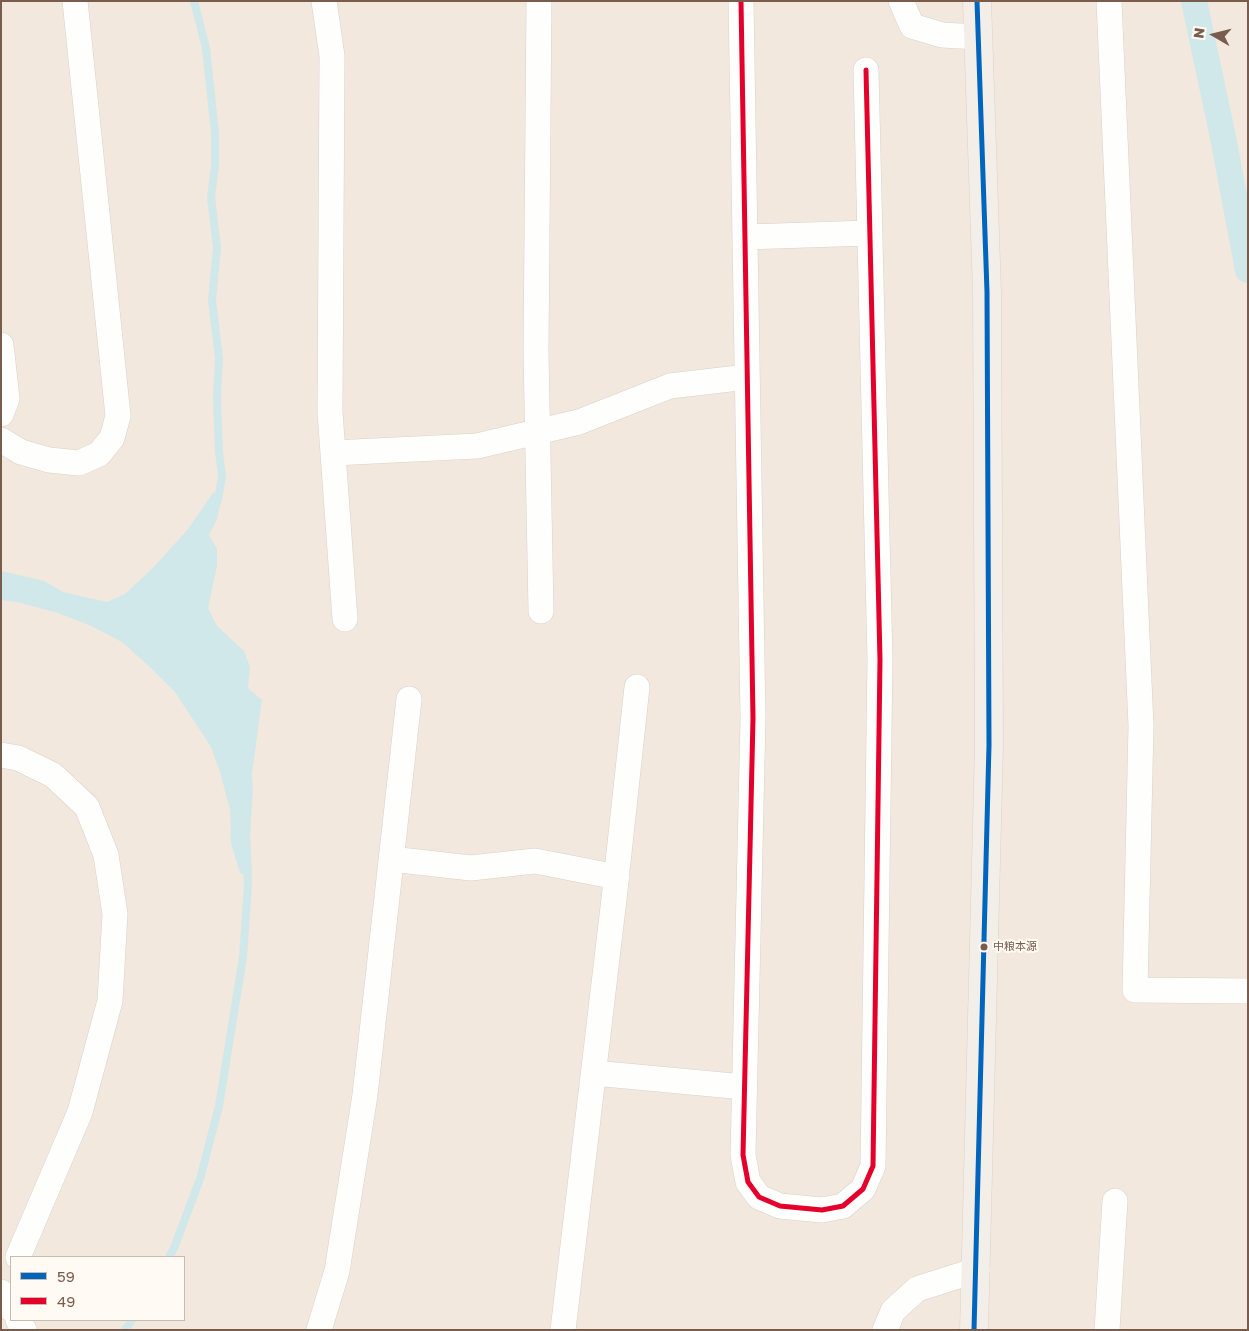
<!DOCTYPE html>
<meta charset="utf-8">
<style>
body{margin:0}
#map{position:relative;width:1249px;height:1331px;overflow:hidden;background:#f9f5f0;font-family:"Golos Text",sans-serif}
canvas{display:block}
.frame{position:absolute;inset:0;border:2px solid #7a5c4d;pointer-events:none}
.legend{position:absolute;left:10px;top:1256px;width:175px;height:65px;box-sizing:border-box;background:#fffaf3;border:1px solid #cabbb1;margin:0;padding:6px 9px;list-style:none;font-size:15px;color:#7a5c4d}
.legend li{display:flex;align-items:center;gap:10px;height:25px}
.legend b{width:25px;border:1px solid #cabbb1}
.north{position:absolute;left:1189px;top:10px;width:50px;height:50px;-webkit-text-stroke:4px #fffaf3;paint-order:stroke;rotate:278deg;font-size:14px;font-weight:700;line-height:20px;text-align:center;color:#7a5c4d}
.north::after{content:'';display:block;margin:auto;width:18px;height:22px;background:#7a5c4d;clip-path:polygon(50% 0,100% 100%,50% 72%,0 100%)}
</style>
<div id="map">
<canvas width="1249" height="1331"></canvas>
<div class="frame"></div>
<ul class="legend">
<li><b style="height:6px;background:#0065bd"></b>59</li>
<li><b style="height:6px;background:#e4002b"></b>49</li>
</ul>
<div class="north">N</div>
</div>
<script>
const context = document.querySelector('canvas').getContext('2d');
context.lineJoin = 'round';
function paint(path, color) { context.fillStyle = color; context.fill(path, 'evenodd'); }
const toPath = rows => new Path2D(rows.map(r => 'M' + r).join(''));
function stroke(path, color, width, dash) { context.strokeStyle = color; context.lineWidth = width; context.lineCap = dash ? 'butt' : 'round'; context.setLineDash(dash || []); context.stroke(path); }
function write(font, color, halo, rows, align = 'center') {
  context.font = font + ' "Golos Text","Noto Sans SC",sans-serif'; context.lineWidth = 4; context.setLineDash([]); context.textBaseline = 'middle'; context.strokeStyle = halo; context.fillStyle = color; for (const [text, x, y, turn = 0] of rows) {
    context.save(); context.translate(x, y); context.rotate((+turn || 0) * Math.PI / 180); context.textAlign = isNaN(turn) ? turn : align; if (halo) context.strokeText(text, 0, 0); context.fillText(text, 0, 0); context.restore();
  }
}
paint(toPath([
 [1,1,1248,1,1248,1330,1,1330],
 [11,1257,184,1257,184,1320,11,1320]
]), '#f2e8de');
paint(toPath([
 [220,492,222,497,217,519,209,535,217,549,217,566,208,608,217,626,244,651,250,667,248,688,262,700,252,774,253,788,250,835,252,873,247,876,240,873,231,843,230,810,221,775,211,747,175,692,150,667,122,642,91,626,58,613,17,602,1,600,1,571,44,581,63,592,107,602,125,594,153,568,188,529,213,493]
]), '#d0e8ea');
stroke(toPath([
 [194,1,206,48,215,133,215,167,211,197,217,248,212,300,219,359,217,398,219,452,222,476,218,500],
 [169,1257,174,1248,200,1179,219,1106,243,957,248,885,247,867],
 [125,1330,132,1320]
]), '#d0e8ea', 8);
stroke(toPath([
 [1194,1,1223,137,1248,270]
]), '#d0e8ea', 26);
const street = toPath([
 [324,1,332,56,330,412,345,619],
 [539,1,536,351,541,611],
 [741,1,753,718,743,1155,748,1182,759,1197,780,1206,822,1210,843,1206,863,1189,873,1166,880,660,866,70],
 [901,1,912,26,942,35,978,37],
 [1109,1,1141,726,1135,990,1248,991],
 [745,237,870,233],
 [1,345,7,399,1,414],
 [1,440,21,452,49,460,79,463,99,454,112,438,118,416,75,1],
 [333,453,477,446,579,422,670,386,747,377],
 [1,755,18,758,53,775,87,807,106,855,115,914,110,1001,80,1112,18,1257],
 [391,859,471,868,535,861,617,877],
 [594,1073,744,1087],
 [1,1292,11,1309],
 [18,1320,24,1330],
 [319,1330,337,1271,365,1095,409,699],
 [563,1330,614,899,637,687],
 [885,1330,893,1311,917,1289,977,1270],
 [1107,1330,1115,1201]
]);
const primary = toPath([
 [974,1330,989,745,987,292,977,1]
]);
stroke(street, '#d7d1cb', 26);
stroke(primary, '#dad1cc', 29);
stroke(street, '#fefefd', 25);
stroke(primary, '#f3eee8', 28);
stroke(toPath([
 [974,1330,989,745,987,292,977,1]
]), '#0065bd', 5);
stroke(toPath([
 [741,1,753,718,743,1155,748,1182,759,1197,780,1206,822,1210,843,1206,863,1189,873,1166,880,660,866,70]
]), '#e4002b', 5);
for (const [x, y, r, color] of [
 [984,947,4.5,"#7a5c4d"]
]) { const dot = new Path2D(); dot.arc(x, y, r, 0, 2 * Math.PI); context.fillStyle = color; context.fill(dot); stroke(dot, '#fffaf3', 2); }
write('11px', '#7a5c4d', '#fffaf3', [
 ["中粮本源",993,947]
], 'left');
</script>
